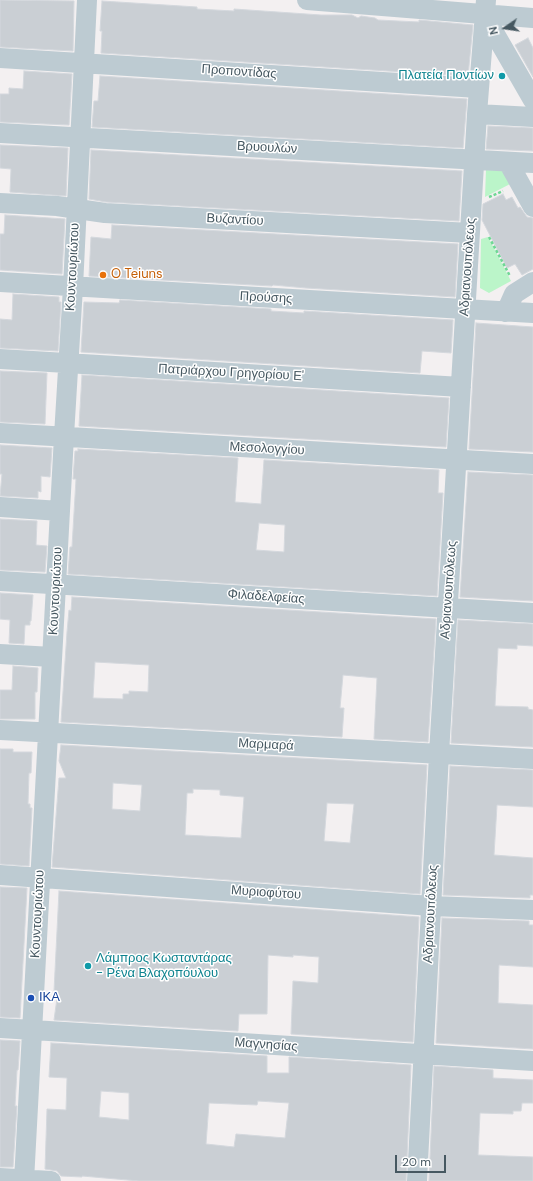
<!DOCTYPE html>
<meta charset="utf-8">
<style>
body{margin:0}
#map{position:relative;width:533px;height:1181px;overflow:hidden;background:#f3f0f1;font-family:"DM Sans",sans-serif}
canvas{display:block}
.north{position:absolute;left:485px;top:8px;width:40px;height:40px;-webkit-text-stroke:3px #fff;paint-order:stroke;rotate:257deg;font-size:11px;font-weight:700;line-height:16px;text-align:center;color:#465861}
.north::after{content:'';display:block;margin:auto;width:14px;height:18px;background:#465861;clip-path:polygon(50% 0,100% 100%,50% 72%,0 100%)}
.scale{position:absolute;left:395px;top:1155px;width:51px;height:18px;box-sizing:border-box;border:2px solid #465861;border-top:0;padding-left:5px;font-size:12px;line-height:14px;white-space:nowrap;color:#465861;-webkit-text-stroke:3px #fff;paint-order:stroke}
</style>
<div id="map">
<canvas width="533" height="1181"></canvas>
<div class="north">N</div>
<div class="scale">20 m</div>
</div>
<script>
const context = document.querySelector('canvas').getContext('2d');
context.lineJoin = 'round';
function paint(path, color) { context.fillStyle = color; context.fill(path, 'evenodd'); }
const toPath = rows => new Path2D(rows.map(r => 'M' + r).join(''));
function stroke(path, color, width, dash) { context.strokeStyle = color; context.lineWidth = width; context.lineCap = dash ? 'butt' : 'round'; context.setLineDash(dash || []); context.stroke(path); }
function write(font, color, halo, rows, align = 'center') {
  context.font = font + ' "DM Sans",sans-serif'; context.lineWidth = 3; context.setLineDash([]); context.textBaseline = 'middle'; context.strokeStyle = halo; context.fillStyle = color; for (const [text, x, y, turn = 0] of rows) {
    context.save(); context.translate(x, y); context.rotate((+turn || 0) * Math.PI / 180); context.textAlign = isNaN(turn) ? turn : align; if (halo) context.strokeText(text, 0, 0); context.fillText(text, 0, 0); context.restore();
  }
}
paint(toPath([
 [504,168,512,183,485,197,486,169],
 [488,237,511,281,489,293,480,288,481,239]
]), '#bbf5c9');
const building = toPath([
 [0,0,74,1,73,51,0,47,0,0],
 [102,1,197,7,197,9,234,11,234,9,321,15,352,15,358,18,361,16,375,18,378,20,419,22,419,20,473,25,468,76,101,53,102,32,102,31,100,31,102,1],
 [528,38,533,48,533,77,515,45,528,38],
 [24,71,72,74,69,125,0,122,0,94,9,94,9,88,23,89,24,71],
 [100,76,467,99,463,148,92,127,94,101,98,101,100,76],
 [488,126,533,128,533,151,486,149,488,126],
 [0,145,68,148,66,196,10,192,11,169,0,168,0,145],
 [91,150,462,171,459,221,106,202,89,199,91,150],
 [503,194,506,200,512,197,518,208,520,207,527,217,533,218,533,269,522,275,515,264,507,268,482,220,483,204,503,194],
 [5,215,65,219,62,274,0,270,0,234,4,234,5,215],
 [112,225,458,244,455,297,306,288,273,285,272,286,89,276,91,237,111,239,112,225],
 [13,294,59,297,59,302,61,302,58,351,0,348,0,319,12,320,13,294],
 [120,300,271,309,271,311,304,313,304,311,453,320,451,353,422,351,420,373,81,352,84,302,119,303,120,300],
 [476,323,533,327,533,452,469,449,476,323],
 [0,371,47,373,45,424,0,422,0,371],
 [82,375,449,398,446,447,79,426,82,375],
 [0,445,52,448,50,477,41,476,41,492,38,491,38,498,0,496,2,474,0,474,0,445],
 [78,449,238,458,235,502,261,504,264,460,439,470,438,493,443,493,437,596,68,574,70,547,72,547,76,479,73,479,75,451,78,451,78,449],
 [259,523,285,525,284,552,256,550,259,523],
 [468,472,533,475,533,601,460,597,468,472],
 [0,519,37,521,36,545,47,546,45,572,0,570,0,519],
 [0,593,33,595,31,621,30,621,30,625,25,625,24,644,9,643,10,620,0,619,0,593],
 [72,597,436,619,428,742,374,739,377,678,343,675,340,708,344,708,342,737,61,722,67,632,69,610,71,611,72,597],
 [95,662,149,665,148,692,129,691,129,694,123,694,123,699,93,698,95,662],
 [458,620,533,624,533,646,517,645,517,649,498,648,495,706,528,707,528,709,533,710,533,747,451,743,458,620],
 [13,666,38,668,37,692,35,692,35,719,0,719,0,690,12,690,13,666],
 [61,745,427,765,420,894,52,867,59,778,66,778,59,761,61,745],
 [113,783,142,785,140,811,112,809,113,783],
 [193,789,220,790,220,795,244,797,241,838,185,835,187,793,193,793,193,789],
 [327,803,354,804,350,843,324,841,327,803],
 [0,749,13,749,13,752,32,752,31,773,29,773,28,804,30,804,30,808,32,808,29,866,0,864,0,749],
 [450,766,533,770,533,807,497,805,494,855,533,858,533,895,530,895,530,898,443,895,450,766],
 [0,887,27,888,20,1018,0,1017,0,887],
 [59,891,419,917,413,1042,291,1034,293,981,318,983,319,957,293,955,293,957,268,955,267,1014,239,1014,238,1031,54,1020,58,991,54,991,59,891],
 [442,918,527,921,529,921,529,925,533,925,533,967,499,965,498,1003,533,1005,533,1049,436,1043,442,918],
 [0,1040,20,1041,18,1070,17,1070,15,1106,17,1106,13,1167,0,1167,0,1040],
 [51,1043,267,1056,267,1073,289,1073,289,1057,411,1065,406,1181,139,1181,82,1176,82,1177,61,1176,57,1171,45,1169,47,1109,66,1110,67,1078,49,1077,51,1043],
 [101,1091,129,1093,129,1120,99,1117,101,1091],
 [258,1101,289,1103,285,1138,236,1134,234,1147,206,1144,209,1103,257,1105,258,1101],
 [434,1066,493,1070,493,1078,533,1080,533,1103,522,1103,521,1111,513,1111,513,1114,480,1113,478,1155,533,1157,533,1181,429,1181,434,1066]
]);
paint(building, '#cacfd4');
stroke(building, '#d4d8dd', 1);
stroke(toPath([
 [489,197,503,191],
 [489,237,510,276]
]), '#6fd795', 2.5, [3, 2]);
stroke(toPath([
 [307,0,533,18],
 [484,15,533,100],
 [0,58,478,88],
 [477,114,533,117],
 [0,133,533,163],
 [508,162,533,207],
 [0,203,57,206,105,213,470,233],
 [0,282,533,313],
 [506,312,514,294,533,282],
 [0,359,461,387],
 [0,433,533,464],
 [0,507,60,511],
 [0,581,533,613],
 [0,654,52,657],
 [0,730,533,759],
 [0,875,432,906,533,910],
 [0,1028,533,1061],
 [0,1178,51,1181],
 [24,1181,64,436,73,287,87,0],
 [417,1181,439,754,477,114,486,0]
]), '#bdcbd2', 20);
for (const [x, y, r, color] of [
 [502,76,4,"#0f9aa8"],
 [103,275,4,"#e8710a"],
 [88,966,4,"#0f9aa8"],
 [31,998,4,"#1a4fb4"]
]) { const dot = new Path2D(); dot.arc(x, y, r, 0, 2 * Math.PI); context.fillStyle = color; context.fill(dot); stroke(dot, '#fff', 1.5); }
write('13px', '#465861', '#fff', [
 ["Προποντίδας",239,72,4],
 ["Βρυουλών",267,148,3],
 ["Βυζαντίου",235,220,3],
 ["Κουντουριώτου",73,267,-87],
 ["Αδριανουπόλεως",468,267,-86],
 ["Προύσης",266,298,3],
 ["Πατριάρχου Γρηγορίου Ε'",231,373,3],
 ["Μεσολογγίου",267,449,3],
 ["Αδριανουπόλεως",449,590,-86],
 ["Κουντουριώτου",56,591,-87],
 ["Φιλαδελφείας",266,597,4],
 ["Μαρμαρά",266,745,3],
 ["Μυριοφύτου",266,893,4],
 ["Κουντουριώτου",38,914,-87],
 ["Αδριανουπόλεως",431,914,-87],
 ["Μαγνησίας",266,1045,4]
]);
write('13px', '#0d838f', '#fff', [
 ["Πλατεία Ποντίων",494,76],
 ["Λάμπρος Κωσταντάρας",96,959,"left"],
 ["- Ρένα Βλαχοπόυλου",96,974,"left"]
], 'right');
write('13px', '#c56008', '#fff', [
 ["O Teiuns",111,275]
], 'left');
write('13px', '#164399', '#fff', [
 ["ΙΚΑ",39,998]
], 'left');
</script>
